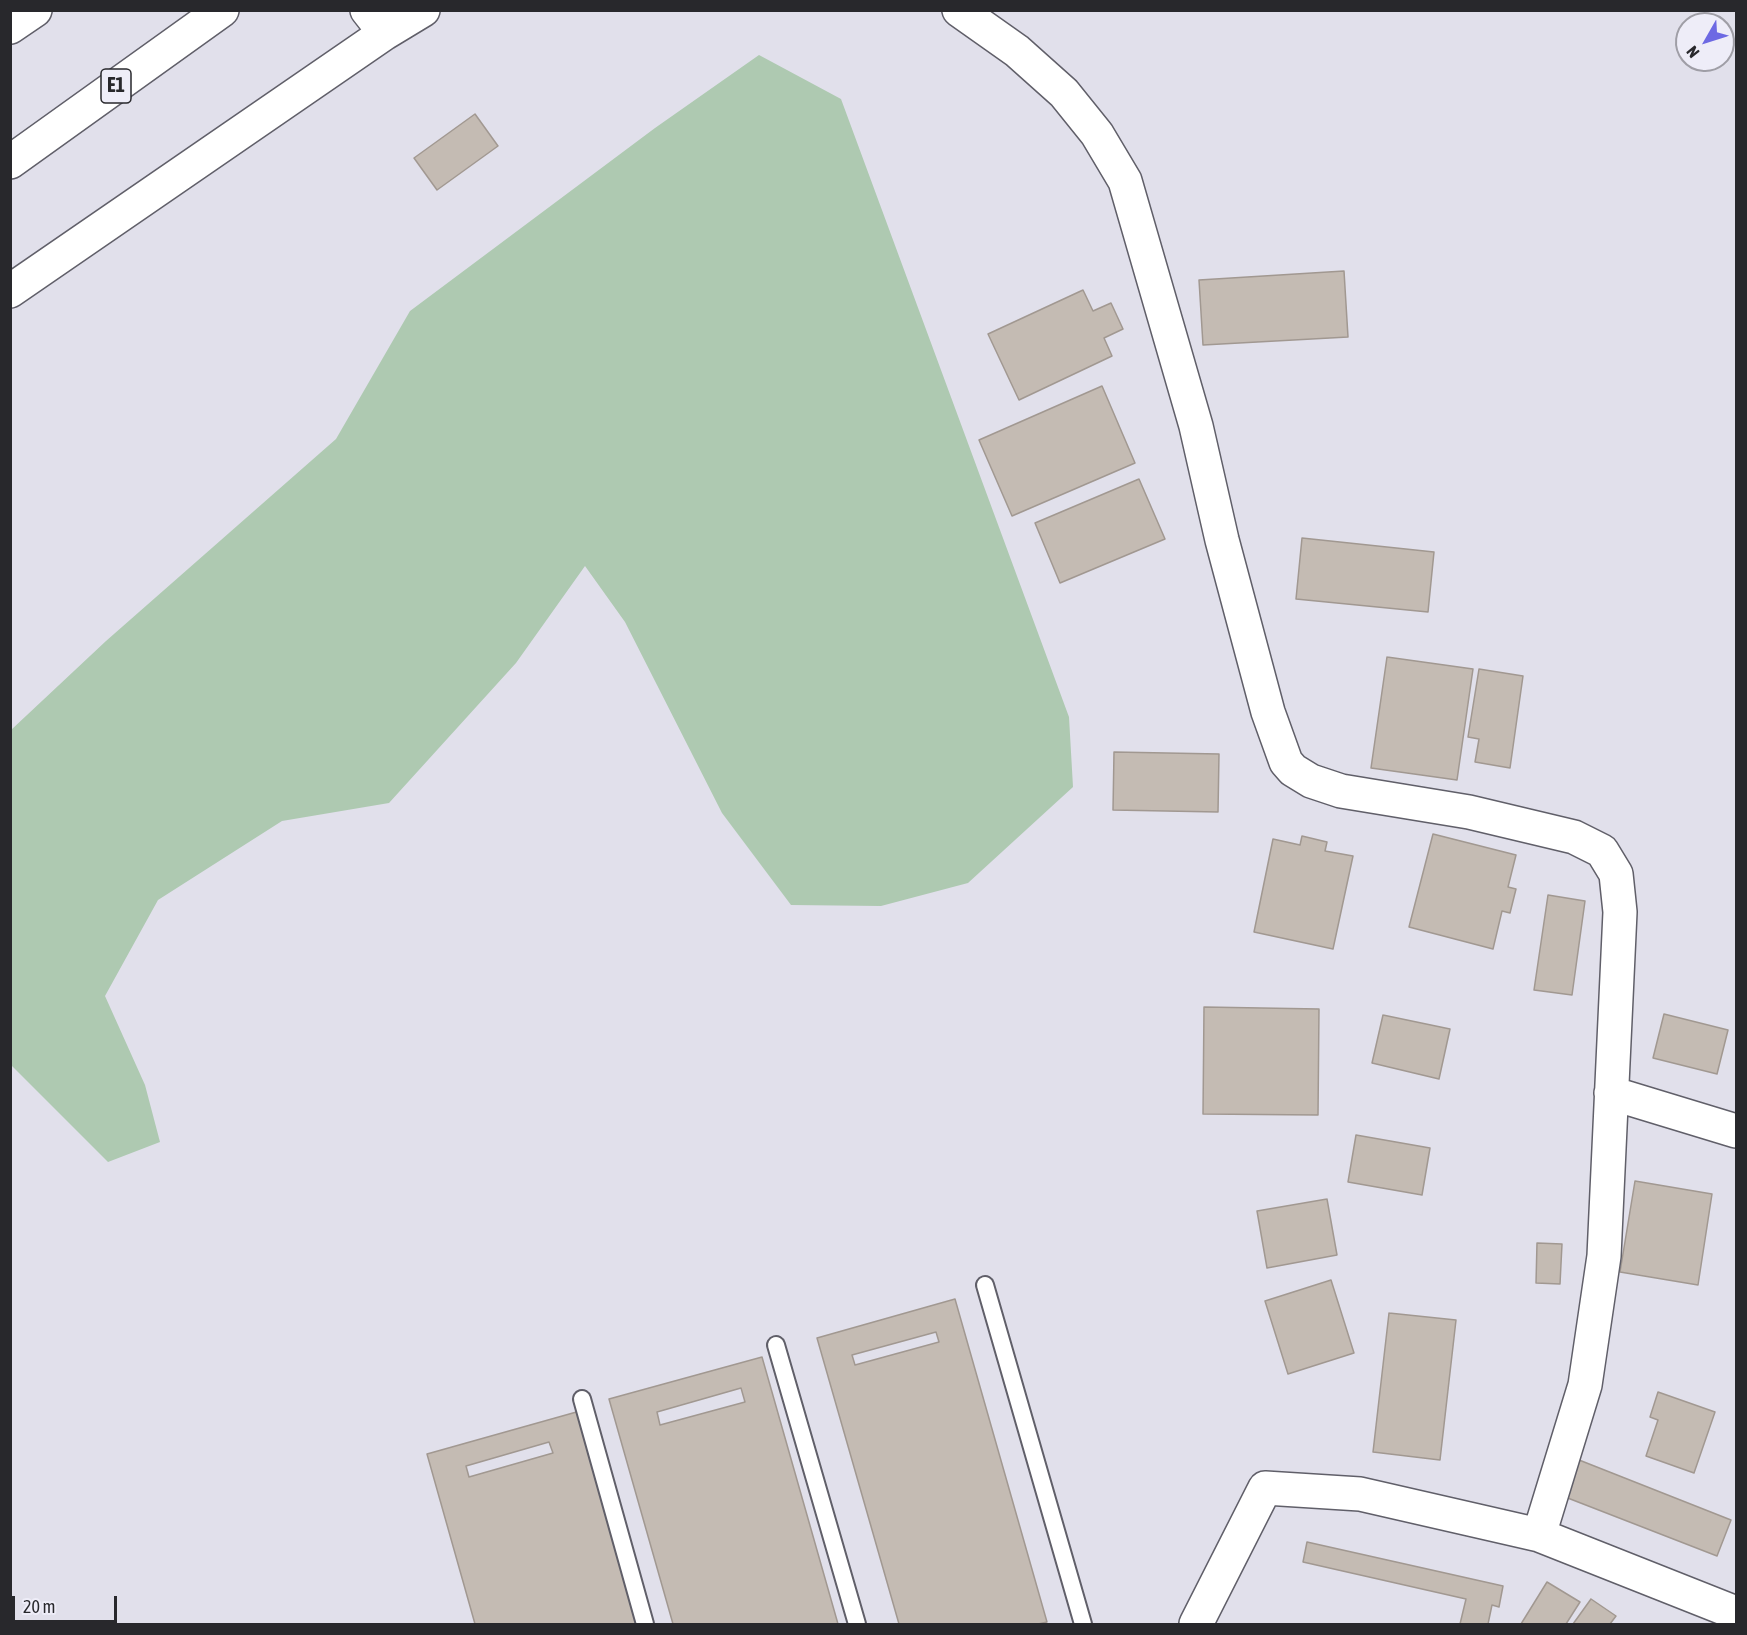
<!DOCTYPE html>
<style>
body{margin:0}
#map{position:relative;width:1747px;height:1635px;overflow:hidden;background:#e1e0eb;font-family:"Asap Condensed",sans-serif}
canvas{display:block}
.frame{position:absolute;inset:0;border:12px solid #28282c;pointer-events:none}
.north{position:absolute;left:1675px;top:12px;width:60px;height:60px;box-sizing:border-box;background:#eeedf8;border:2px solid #9f9ea6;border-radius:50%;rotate:231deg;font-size:16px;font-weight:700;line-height:24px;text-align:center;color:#28282c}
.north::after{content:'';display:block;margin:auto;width:21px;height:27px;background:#6d69e3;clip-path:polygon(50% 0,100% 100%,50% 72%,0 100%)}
.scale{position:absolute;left:12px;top:1596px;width:105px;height:27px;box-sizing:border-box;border:3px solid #28282c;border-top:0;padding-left:8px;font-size:18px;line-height:21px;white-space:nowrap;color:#28282c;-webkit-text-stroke:4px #eeedf8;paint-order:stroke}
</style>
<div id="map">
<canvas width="1747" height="1635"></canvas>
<div class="frame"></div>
<div class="north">N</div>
<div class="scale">20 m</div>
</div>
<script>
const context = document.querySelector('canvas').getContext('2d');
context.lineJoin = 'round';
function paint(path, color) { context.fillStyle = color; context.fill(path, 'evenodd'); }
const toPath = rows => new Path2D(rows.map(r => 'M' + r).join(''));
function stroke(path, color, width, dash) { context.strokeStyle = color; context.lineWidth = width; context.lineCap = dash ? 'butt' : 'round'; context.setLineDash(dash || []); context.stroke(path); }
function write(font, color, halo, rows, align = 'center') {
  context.font = font + ' "Asap Condensed",sans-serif'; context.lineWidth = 4.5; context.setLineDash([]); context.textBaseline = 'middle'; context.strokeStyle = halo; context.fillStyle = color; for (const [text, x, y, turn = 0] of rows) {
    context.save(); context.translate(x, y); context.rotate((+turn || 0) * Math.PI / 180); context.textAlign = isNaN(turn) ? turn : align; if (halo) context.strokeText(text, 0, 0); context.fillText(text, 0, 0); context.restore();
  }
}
paint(toPath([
 [759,55,841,99,1069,717,1073,787,968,883,881,906,791,905,722,813,625,622,585,566,516,663,389,803,282,821,158,900,105,996,145,1085,160,1142,108,1162,11,1065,11,730,106,641,336,439,410,311,655,128]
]), '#aec9b1');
const building = toPath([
 [475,114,498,146,437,190,414,158,475,114],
 [1344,271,1348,337,1203,345,1199,280,1344,271],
 [1083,290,1093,311,1111,303,1123,329,1104,338,1112,356,1019,400,988,334,1083,290],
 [1102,386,1135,463,1012,516,979,440,1102,386],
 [1139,479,1165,539,1060,583,1035,523,1139,479],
 [1302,538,1434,552,1428,612,1296,599,1302,538],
 [1387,657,1473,669,1457,780,1371,768,1387,657],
 [1479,669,1523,676,1510,768,1475,762,1479,739,1468,737,1479,669],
 [1114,752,1219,754,1218,812,1113,810,1114,752],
 [1433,834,1516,855,1508,887,1516,889,1510,913,1502,911,1493,949,1409,927,1433,834],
 [1302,836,1327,842,1325,851,1353,856,1333,949,1254,932,1273,839,1300,845,1302,836],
 [1548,895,1585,901,1572,995,1534,990,1548,895],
 [1204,1007,1319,1009,1318,1115,1203,1114,1204,1007],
 [1664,1014,1728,1030,1717,1074,1653,1058,1664,1014],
 [1383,1015,1450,1029,1439,1079,1372,1063,1383,1015],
 [1356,1135,1430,1148,1422,1195,1348,1182,1356,1135],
 [1635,1181,1712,1194,1698,1285,1620,1272,1635,1181],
 [1327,1199,1337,1255,1267,1268,1257,1211,1327,1199],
 [1537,1243,1562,1244,1560,1284,1536,1283,1537,1243],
 [1331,1280,1354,1353,1288,1374,1265,1301,1331,1280],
 [955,1299,1047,1622,1038,1624,899,1624,817,1338,955,1299],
 [936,1332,939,1342,855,1365,852,1355,936,1332],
 [1389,1313,1456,1320,1440,1460,1373,1452,1389,1313],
 [762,1357,838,1624,673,1624,609,1399,762,1357],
 [741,1388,745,1402,660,1425,657,1412,741,1388],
 [1658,1392,1715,1412,1694,1473,1646,1456,1658,1420,1650,1417,1658,1392],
 [580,1411,640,1624,475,1624,427,1454,580,1411],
 [549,1442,553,1453,469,1477,466,1466,549,1442],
 [1574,1458,1731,1520,1717,1556,1560,1495,1574,1458],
 [1307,1542,1503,1586,1499,1607,1492,1605,1488,1624,1460,1624,1466,1599,1303,1562,1307,1542],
 [1547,1582,1580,1602,1566,1624,1521,1624,1547,1582],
 [1591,1599,1616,1616,1610,1624,1573,1624,1591,1599]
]);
paint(building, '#c4bbb3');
stroke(building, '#a19891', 1.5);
const lane = toPath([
 [985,1285,1083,1624],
 [776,1345,857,1624],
 [582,1399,645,1624]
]);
const street = toPath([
 [959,10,1017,51,1064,93,1097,134,1125,181,1196,426,1222,540,1268,712,1286,762,1293,770,1311,781,1341,791,1469,812,1574,837,1602,851,1616,874,1620,912,1604,1256,1585,1385,1539,1535],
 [385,33,423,10],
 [10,291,385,33,367,10],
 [1611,1093,1736,1131],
 [1196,1624,1265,1488,1360,1494,1539,1535,1736,1613]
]);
const highway = toPath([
 [10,27,35,10],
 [10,162,222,10]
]);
stroke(lane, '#605f69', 20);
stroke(street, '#605f69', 36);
stroke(highway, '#605f69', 36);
stroke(lane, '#fff', 16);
stroke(street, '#fff', 33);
stroke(highway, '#fff', 33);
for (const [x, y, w] of [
 [116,86,30]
]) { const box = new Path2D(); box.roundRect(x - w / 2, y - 17, w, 34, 4.5); context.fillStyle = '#eeedf8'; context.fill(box); stroke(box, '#28282c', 1.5); }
write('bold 20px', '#28282c', null, [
 ["E1",116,86]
]);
</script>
